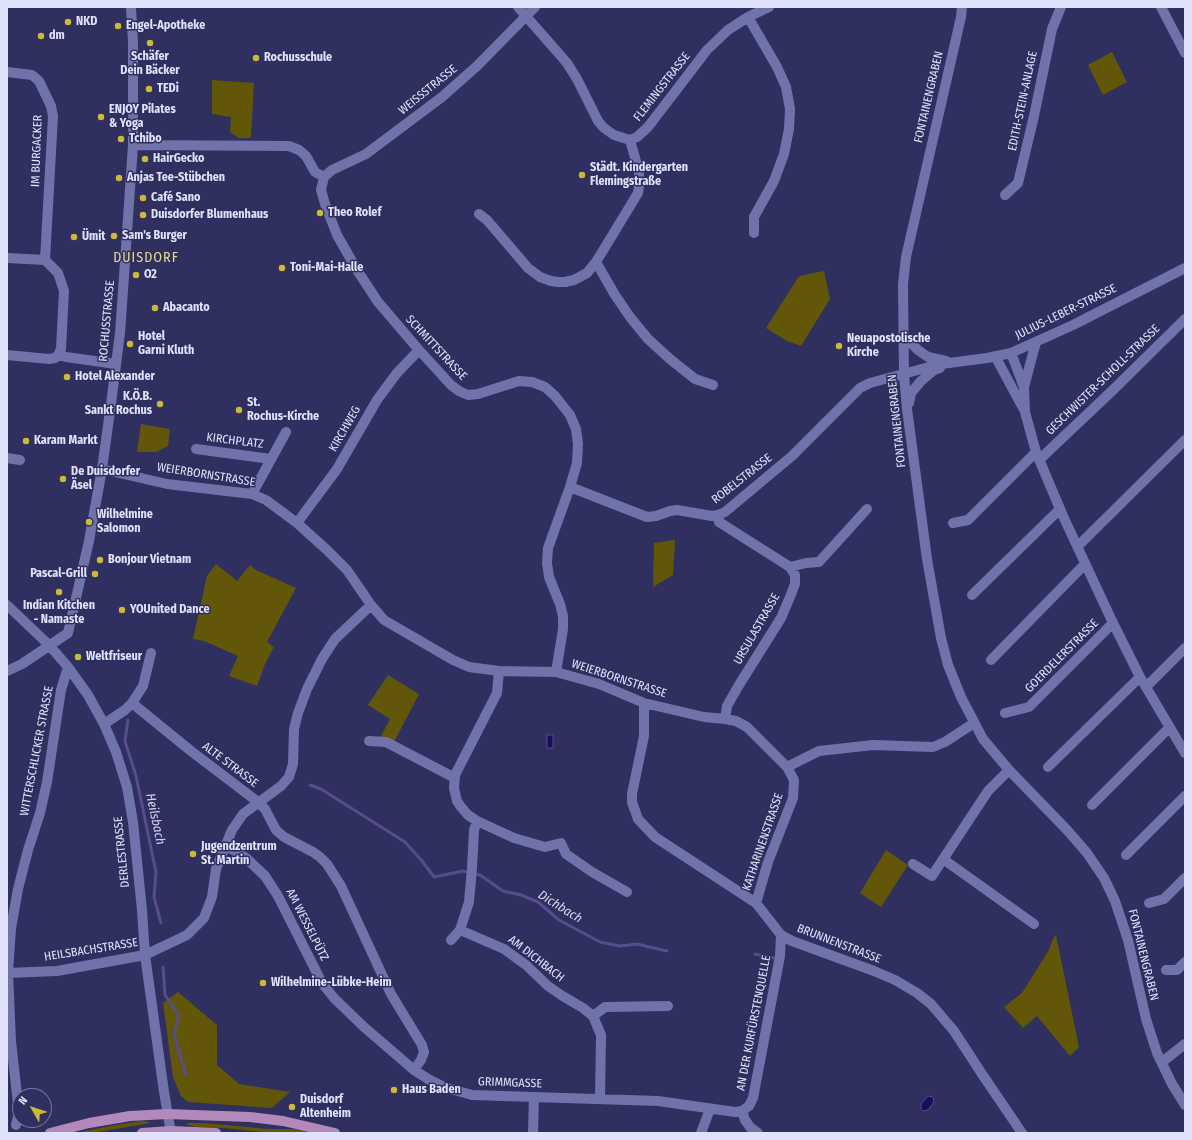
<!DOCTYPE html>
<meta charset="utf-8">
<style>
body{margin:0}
#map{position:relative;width:1192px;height:1140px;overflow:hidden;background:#2f2f60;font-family:"Fira Sans Condensed",sans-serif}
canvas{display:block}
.frame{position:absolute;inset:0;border:8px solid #dfe2fa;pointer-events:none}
.north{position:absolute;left:12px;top:1088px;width:40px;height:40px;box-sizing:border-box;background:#2f2f60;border:1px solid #75779e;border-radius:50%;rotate:309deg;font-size:11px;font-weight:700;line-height:16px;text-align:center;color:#dfe2fa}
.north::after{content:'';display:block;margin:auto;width:14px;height:18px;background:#cdb938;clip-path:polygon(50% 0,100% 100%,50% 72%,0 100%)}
</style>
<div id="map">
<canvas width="1192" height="1140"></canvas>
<div class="frame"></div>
<div class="north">N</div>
</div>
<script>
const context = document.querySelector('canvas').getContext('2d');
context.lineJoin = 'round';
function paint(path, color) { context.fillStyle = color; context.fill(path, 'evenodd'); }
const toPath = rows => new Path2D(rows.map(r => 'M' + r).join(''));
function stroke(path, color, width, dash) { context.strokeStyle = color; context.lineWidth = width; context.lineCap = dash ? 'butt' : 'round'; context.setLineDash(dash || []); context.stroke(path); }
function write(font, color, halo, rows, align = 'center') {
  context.font = font + ' "Fira Sans Condensed",sans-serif'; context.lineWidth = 3; context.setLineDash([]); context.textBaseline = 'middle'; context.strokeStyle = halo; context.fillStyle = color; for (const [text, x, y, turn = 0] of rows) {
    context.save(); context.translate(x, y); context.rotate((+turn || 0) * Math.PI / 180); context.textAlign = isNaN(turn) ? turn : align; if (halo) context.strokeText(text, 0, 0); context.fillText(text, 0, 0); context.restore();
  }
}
paint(toPath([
 [1112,52,1127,82,1103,95,1088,65],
 [212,80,254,83,251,138,239,138,230,132,231,117,212,114],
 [824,271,830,299,801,346,787,341,766,328,799,276],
 [141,424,170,429,168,446,156,452,137,452],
 [675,540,673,575,653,587,654,543],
 [216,564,237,581,250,565,256,570,296,588,267,642,274,647,265,664,257,686,229,676,238,656,204,641,193,639,207,576],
 [388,675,419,694,394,742,381,736,390,719,368,705],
 [886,850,908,865,881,907,860,893],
 [1056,935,1079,1047,1070,1056,1037,1016,1023,1028,1004,1007,1022,993,1049,950,1053,939],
 [178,992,217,1025,217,1065,239,1084,290,1092,272,1108,188,1102,181,1096,173,1077,163,1003],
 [143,1121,151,1123,91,1133,75,1133,121,1124],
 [187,1123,205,1123,268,1129,294,1129,314,1133,271,1133,224,1128,196,1127,188,1125]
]), '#625709');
const water = toPath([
 [547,735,553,735,553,748,547,748,547,735],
 [928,1096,933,1097,934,1102,928,1110,923,1111,921,1109,921,1104,928,1096]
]);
paint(water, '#1b0d5a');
stroke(water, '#564d8a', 1);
stroke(toPath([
 [128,720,125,741,136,776,156,872,154,897,161,923],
 [310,785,321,789,405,842,422,861,434,877,463,871,480,875,503,891,521,895,538,902,559,920,600,942,620,946,637,944,667,951],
 [755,954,774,958],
 [163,967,165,995,179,1015,174,1034,186,1075]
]), '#564d8a', 3);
stroke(toPath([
 [518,7,567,63,577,79,598,121,604,128,614,135,630,140,637,137,648,127,707,50,728,30,748,17,769,7],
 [962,7,961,17,906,257,903,284,904,375,907,409,927,559,941,638,948,665,961,697,983,739,1009,770,1068,831,1087,853,1104,878,1115,901,1128,940,1146,1019,1157,1053,1172,1084,1185,1105],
 [1161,7,1185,53],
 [748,17,777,67,786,87,790,109,789,129,784,154,774,181,754,217,754,233],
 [7,72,32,75,39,81,51,106,53,116,45,260,58,273,64,291,61,349,58,355,55,358,49,359,7,355],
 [133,145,289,146,299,150,306,156,315,172,324,177],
 [324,177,321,190,325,204,337,235,357,270,378,302,419,350,451,385,459,391,468,395,478,394,519,381,532,382,545,387,555,396,570,415,576,429,578,444,577,463,570,487,548,548,547,563,549,577,560,604,563,616,563,629,556,672],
 [324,177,332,170,366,154,442,97,477,66,535,7],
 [1005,195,1018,183,1034,116,1052,29,1061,7],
 [479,214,487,220,528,268,540,277,551,281,558,282,565,282,574,280,587,273,596,262,638,193,639,186,639,172,630,140],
 [7,258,45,260],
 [596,262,615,295,630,317,648,339,670,359,695,379,713,385],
 [903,335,918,350,928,357,946,361],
 [1036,342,1024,387,1025,412,1036,452,1063,516,1113,623,1140,677,1185,753],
 [1011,353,1024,387],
 [58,355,66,357,116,364],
 [995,356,1023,408],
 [909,403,911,393,921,381,934,370,940,368],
 [196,449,271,459],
 [7,458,20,460],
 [1039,460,1114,389,1185,319],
 [102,469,167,484,252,494,266,500,297,523,327,550,347,570,371,605,384,620,453,660,469,667,499,671,556,672,599,684,644,703,704,717,725,719,736,721,747,727,787,767,794,780,793,798,768,862,756,903],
 [570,487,647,517,656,516,670,511,677,510,712,516,718,515,725,512,792,456,860,388,870,383,929,367,941,364,987,358,1011,353,1073,325,1185,268],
 [252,494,286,432],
 [718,515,719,522,790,567,795,575,795,584,790,597,781,618,739,685,727,706,725,719],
 [297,523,337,469,377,400,397,373,419,350],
 [953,523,968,520,1036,452],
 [1078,546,1185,440],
 [790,567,806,563,819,562,867,509],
 [972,595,1060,509],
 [7,605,49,645,68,667,88,695,104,724,116,752,127,787,133,822,142,910,145,955,164,1092,171,1133],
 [991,660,1085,564],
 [7,671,22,664,68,633,89,541,102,469,111,404,120,333,125,262,133,145,133,42,131,7],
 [499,671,497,693,455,775,454,788,457,801,461,807,468,815,477,821,514,838,545,847,561,843,566,854,592,872,627,892],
 [1146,687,1185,648],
 [132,703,191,751,258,802,265,809,276,830,284,837,313,852,320,857,327,864,341,886,391,994,422,1045,424,1052,421,1060,414,1070],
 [644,703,644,736,632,794,632,802,638,819,655,837,756,903,781,935,792,941,874,971,895,980,917,993,931,1004,954,1031,982,1074,1022,1133],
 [1005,713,1029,707,1113,623],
 [104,724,125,710,132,703,143,686,151,653],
 [369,741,386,742,455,778],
 [787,767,819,751,873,745,933,747,945,742,974,723],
 [1048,767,1140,677],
 [1092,805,1169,728],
 [225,845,246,858,265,876,278,896,322,983,334,998,364,1027,414,1070,428,1079,444,1087,472,1095,658,1101,735,1112,742,1111,745,1120,750,1127,758,1133],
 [1126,855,1185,796],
 [943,859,1034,924],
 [913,864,932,876,988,791,1009,770],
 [1149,903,1164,899,1185,878],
 [460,930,504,949,526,965,548,986,561,995,583,1008,593,1016,601,1035,600,1099],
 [451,940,460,930,469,902,472,868,474,830,477,821],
 [1166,970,1177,970,1185,962],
 [7,973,57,971,145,955,187,935,204,918,212,897,216,869,232,830,243,814,281,786,289,777,293,764,294,729,298,713,307,689,322,659,335,639,371,605],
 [593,1016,605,1007,668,1006],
 [1162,1062,1185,1044],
 [742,1111,749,1106,753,1098,780,956,781,935],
 [16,1125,19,1113,11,1041,8,973,11,928,18,889,28,850,40,813,47,782,61,690,68,667],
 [533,1133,534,1097],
 [701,1133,710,1109]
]), '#7073aa', 10);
stroke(toPath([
 [50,1133,89,1123,130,1116,167,1114,250,1117,283,1121,335,1133],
 [142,1133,171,1131,216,1133]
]), '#b389bb', 10);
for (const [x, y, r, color] of [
 [68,22,4,"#cdb938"],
 [118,26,4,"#cdb938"],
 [41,36,4,"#cdb938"],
 [150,43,4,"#cdb938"],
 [256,58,4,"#cdb938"],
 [149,89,4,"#cdb938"],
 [101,117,4,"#cdb938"],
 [121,139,4,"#cdb938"],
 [145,159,4,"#cdb938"],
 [582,175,4,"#cdb938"],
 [119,178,4,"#cdb938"],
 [143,198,4,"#cdb938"],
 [320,213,4,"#cdb938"],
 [143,215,4,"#cdb938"],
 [114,236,4,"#cdb938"],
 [74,237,4,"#cdb938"],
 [282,268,4,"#cdb938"],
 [136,275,4,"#cdb938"],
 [155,308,4,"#cdb938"],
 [130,344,4,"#cdb938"],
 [839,346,4,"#cdb938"],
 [67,377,4,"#cdb938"],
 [160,404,4,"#cdb938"],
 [239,410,4,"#cdb938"],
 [26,441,4,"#cdb938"],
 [63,479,4,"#cdb938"],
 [89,522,4,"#cdb938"],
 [100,560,4,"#cdb938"],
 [95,574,4,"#cdb938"],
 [59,592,4,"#cdb938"],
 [122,610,4,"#cdb938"],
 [78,657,4,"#cdb938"],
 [193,854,4,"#cdb938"],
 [263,983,4,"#cdb938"],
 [394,1090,4,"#cdb938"],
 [292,1107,4,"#cdb938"]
]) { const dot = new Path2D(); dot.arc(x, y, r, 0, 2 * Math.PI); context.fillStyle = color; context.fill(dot); stroke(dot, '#2f2f60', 1.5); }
write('bold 12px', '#dfe2fa', '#2f2f60', [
 ["NKD",76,22],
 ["Engel-Apotheke",126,26],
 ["dm",49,36],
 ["Schäfer",150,57,"center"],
 ["Dein Bäcker",150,71,"center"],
 ["Rochusschule",264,58],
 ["TEDi",157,89],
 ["ENJOY Pilates",109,110],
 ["& Yoga",109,124],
 ["Tchibo",129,139],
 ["HairGecko",153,159],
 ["Städt. Kindergarten",590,168],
 ["Flemingstraße",590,182],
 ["Anjas Tee-Stübchen",127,178],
 ["Café Sano",151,198],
 ["Theo Rolef",328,213],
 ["Duisdorfer Blumenhaus",151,215],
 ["Sam's Burger",122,236],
 ["Ümit",82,237],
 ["Toni-Mai-Halle",290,268],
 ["O2",144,275],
 ["Abacanto",163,308],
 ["Hotel",138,337],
 ["Garni Kluth",138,351],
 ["Neuapostolische",847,339],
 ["Kirche",847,353],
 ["Hotel Alexander",75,377],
 ["K.Ö.B.",152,397,"right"],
 ["Sankt Rochus",152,411,"right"],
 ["St.",247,403],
 ["Rochus-Kirche",247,417],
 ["Karam Markt",34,441],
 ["De Duisdorfer",71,472],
 ["Äsel",71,486],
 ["Wilhelmine",97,515],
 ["Salomon",97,529],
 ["Bonjour Vietnam",108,560],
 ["Pascal-Grill",87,574,"right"],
 ["Indian Kitchen",59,606,"center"],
 ["- Namaste",59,620,"center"],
 ["YOUnited Dance",130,610],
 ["Weltfriseur",86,657],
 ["Jugendzentrum",201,847],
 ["St. Martin",201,861],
 ["Wilhelmine-Lübke-Heim",271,983],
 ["Haus Baden",402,1090],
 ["Duisdorf",300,1100],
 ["Altenheim",300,1114]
], 'left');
write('12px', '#dfe2fa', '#2f2f60', [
 ["FLEMINGSTRASSE",662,87,-52],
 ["WEISSSTRASSE",428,90,-39],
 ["FONTAINENGRABEN",929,97,-77],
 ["EDITH-STEIN-ANLAGE",1023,101,-78],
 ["IM BURGACKER",37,151,-88],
 ["JULIUS-LEBER-STRASSE",1066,312,-26],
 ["ROCHUSSTRASSE",107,321,-85],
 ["SCHMITTSTRASSE",436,348,47],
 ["GESCHWISTER-SCHOLL-STRASSE",1103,380,-44],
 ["FONTAINENGRABEN",897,421,-96],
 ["KIRCHWEG",345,429,-60],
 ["KIRCHPLATZ",235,441,7],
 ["WEIERBORNSTRASSE",206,475,9],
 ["ROBELSTRASSE",742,479,-38],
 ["URSULASTRASSE",757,629,-60],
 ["GOERDELERSTRASSE",1062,656,-45],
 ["WEIERBORNSTRASSE",619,679,18],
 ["WITTERSCHLICKER STRASSE",37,751,-79],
 ["ALTE STRASSE",230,765,37],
 ["KATHARINENSTRASSE",763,842,-71],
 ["DERLESTRASSE",122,852,-96],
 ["AM WESSELPÜTZ",307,925,63],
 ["BRUNNENSTRASSE",839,944,21],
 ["HEILSBACHSTRASSE",91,950,-9],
 ["FONTAINENGRABEN",1143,955,76],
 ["AM DICHBACH",536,959,38],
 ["AN DER KURFÜRSTENQUELLE",754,1023,-79],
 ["GRIMMGASSE",510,1083,2]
]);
write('italic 13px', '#d6d8ef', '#2f2f60', [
 ["Heilsbach",155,819,78],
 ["Dichbach",560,907,32]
]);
context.letterSpacing = '1px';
write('14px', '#e6d98b', '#2f2f60', [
 ["DUISDORF",146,258]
]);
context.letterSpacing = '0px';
</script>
